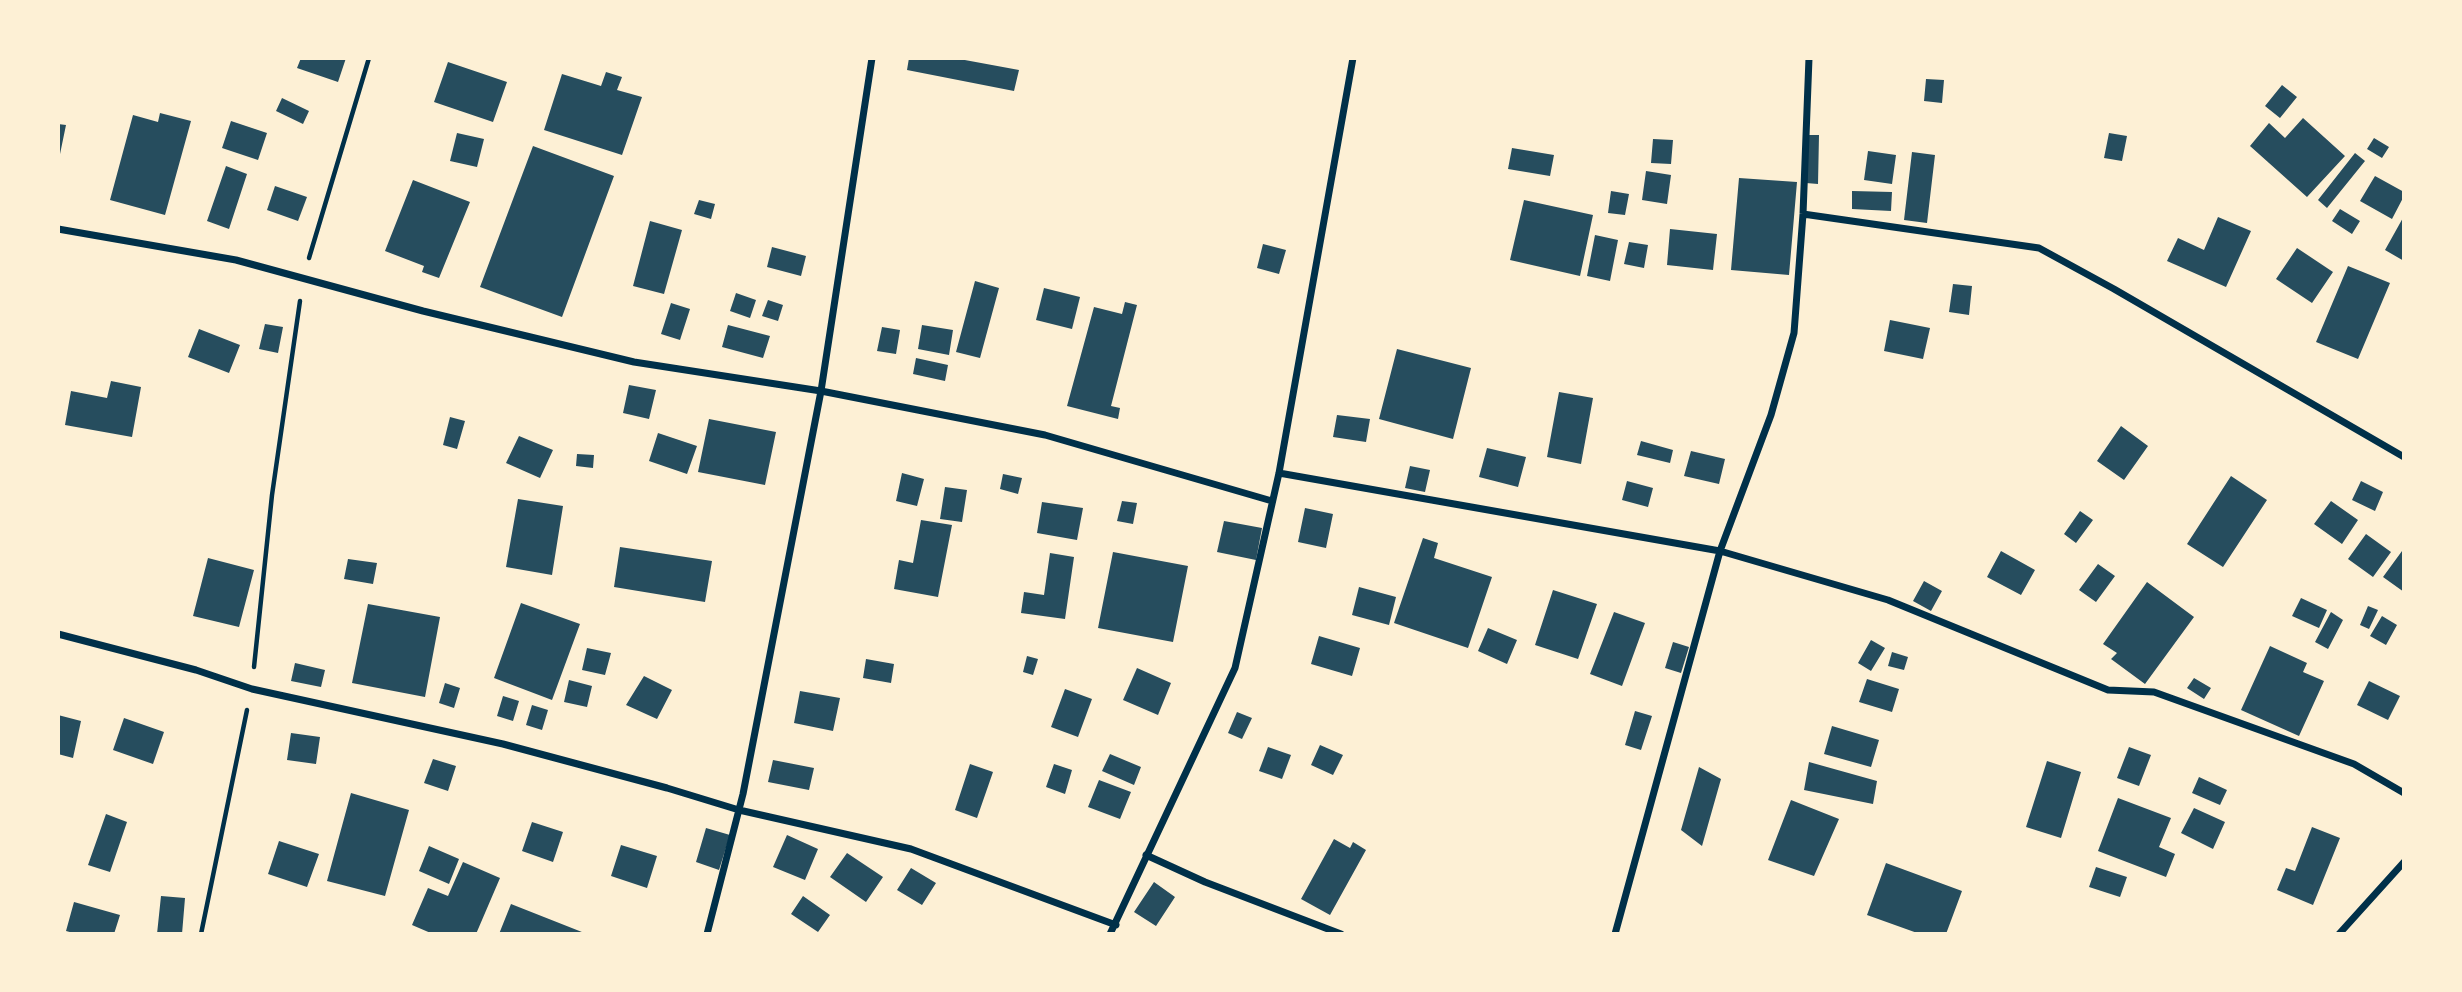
<!DOCTYPE html>
<style>
body{margin:0}
#map{position:relative;width:2462px;height:992px;overflow:hidden;background:#fdf0d5;font-family:"Noto Sans",sans-serif}
canvas{display:block}
.frame{position:absolute;inset:0;border:60px solid #fdf0d5;pointer-events:none}
</style>
<div id="map">
<canvas width="2462" height="992"></canvas>
<div class="frame"></div>
</div>
<script>
const context = document.querySelector('canvas').getContext('2d');
context.lineJoin = 'round';
function paint(path, color) { context.fillStyle = color; context.fill(path, 'evenodd'); }
const toPath = rows => new Path2D(rows.map(r => 'M' + r).join(''));
function stroke(path, color, width, dash) { context.strokeStyle = color; context.lineWidth = width; context.lineCap = dash ? 'butt' : 'round'; context.setLineDash(dash || []); context.stroke(path); }
paint(toPath([
 [301,58,346,58,338,82,297,68],
 [909,58,954,58,1019,70,1014,91,907,70],
 [448,62,507,82,493,122,434,102],
 [606,72,622,77,617,90,642,97,622,155,544,130,562,74,601,86],
 [1926,79,1944,80,1942,103,1924,101],
 [2282,85,2297,97,2280,118,2265,106],
 [282,98,309,111,303,124,276,111],
 [160,113,191,121,165,215,110,200,133,115,158,122],
 [2303,118,2345,156,2307,197,2250,146,2269,123,2285,138],
 [231,121,267,133,258,160,222,148],
 [58,124,66,125,59,159,58,159],
 [457,133,484,139,477,167,450,161],
 [2109,133,2127,136,2122,161,2104,158],
 [1808,135,1819,135,1818,184,1806,183],
 [2374,138,2389,147,2382,158,2367,149],
 [1653,139,1673,140,1671,164,1651,163],
 [533,146,614,176,562,317,480,287],
 [1512,148,1554,155,1550,176,1508,169],
 [1868,151,1896,155,1892,184,1864,180],
 [1912,152,1935,155,1927,223,1904,220],
 [2355,153,2365,161,2327,208,2318,200],
 [226,166,247,174,229,229,207,221],
 [1646,171,1671,175,1667,204,1642,200],
 [2375,176,2404,192,2404,196,2392,219,2360,201],
 [1739,178,1797,182,1789,275,1731,270],
 [413,180,470,202,439,278,422,272,424,266,385,251],
 [275,186,307,197,298,221,267,210],
 [1611,191,1629,194,1625,215,1608,213],
 [1852,191,1892,192,1891,211,1852,209],
 [699,200,715,204,711,219,694,214],
 [1524,200,1593,215,1580,276,1510,260],
 [2340,209,2360,221,2352,234,2332,221],
 [2404,216,2404,261,2385,250],
 [2218,217,2251,231,2226,287,2167,261,2178,238,2204,250],
 [650,221,682,230,664,294,633,286],
 [1670,229,1717,234,1713,270,1667,265],
 [1595,235,1618,240,1610,281,1587,276],
 [1629,242,1648,245,1644,268,1624,264],
 [1263,244,1286,250,1279,274,1257,268],
 [772,247,806,256,801,276,767,267],
 [2297,248,2333,272,2312,303,2276,279],
 [2348,266,2390,283,2358,359,2316,342],
 [975,281,999,288,980,358,956,352],
 [1953,284,1972,286,1969,315,1949,312],
 [1044,288,1080,297,1072,329,1036,320],
 [736,293,756,300,750,318,730,311],
 [768,300,783,305,778,321,762,316],
 [1125,302,1137,305,1111,406,1120,408,1118,419,1067,406,1094,307,1122,314],
 [671,303,690,309,680,340,661,334],
 [1890,320,1930,328,1923,359,1884,351],
 [265,324,283,327,278,353,259,349],
 [728,325,770,336,763,358,722,347],
 [922,325,953,330,949,355,918,349],
 [882,327,900,330,896,354,877,351],
 [199,329,240,345,229,373,188,357],
 [1397,349,1471,368,1453,439,1379,419],
 [916,358,948,365,945,381,913,374],
 [111,381,141,387,132,437,65,425,71,391,107,398],
 [629,385,656,390,649,419,623,413],
 [1559,392,1593,398,1581,464,1547,457],
 [1337,415,1370,419,1366,442,1333,437],
 [450,417,465,421,457,449,443,445],
 [709,419,776,432,765,485,698,472],
 [2121,426,2148,446,2124,480,2097,461],
 [658,433,697,446,687,474,649,461],
 [519,436,553,450,540,478,506,463],
 [1641,441,1673,450,1670,463,1637,455],
 [1487,448,1526,457,1518,487,1479,477],
 [1691,451,1725,459,1719,484,1684,476],
 [577,454,594,455,593,468,576,466],
 [1410,466,1430,470,1425,492,1405,488],
 [902,473,924,479,917,506,896,501],
 [1003,474,1022,478,1018,494,1000,489],
 [2231,476,2267,500,2223,567,2187,544],
 [1627,481,1653,488,1648,507,1622,500],
 [2361,481,2383,492,2375,511,2352,500],
 [945,487,967,490,962,522,940,519],
 [518,499,563,506,552,575,506,567],
 [1122,501,1137,503,1133,524,1117,521],
 [2331,501,2358,520,2342,544,2314,524],
 [1042,502,1083,508,1077,540,1037,533],
 [1305,508,1333,514,1326,548,1298,542],
 [2080,511,2093,520,2076,543,2064,534],
 [921,520,952,525,938,597,894,589,899,560,913,563],
 [1224,521,1262,528,1256,560,1217,552],
 [2366,534,2391,552,2373,577,2348,559],
 [1423,538,1438,543,1434,558,1492,577,1468,648,1394,623],
 [620,547,712,561,705,602,614,587],
 [2001,551,2035,570,2021,595,1987,577],
 [2402,551,2404,553,2404,592,2383,577],
 [1113,552,1188,566,1173,642,1098,628],
 [1050,553,1074,557,1065,619,1021,613,1024,592,1044,595],
 [208,558,254,570,239,627,193,616],
 [348,559,377,563,373,584,344,579],
 [2098,564,2115,576,2096,602,2079,590],
 [1924,581,1942,591,1931,611,1913,601],
 [2147,582,2194,617,2145,684,2111,659,2117,653,2103,644],
 [1359,587,1396,597,1389,625,1352,615],
 [1553,590,1597,604,1578,659,1535,645],
 [2301,598,2327,610,2319,628,2292,616],
 [521,603,580,624,552,700,494,678],
 [368,604,440,617,425,697,352,683],
 [2368,606,2378,610,2369,629,2360,625],
 [1614,612,1645,623,1622,686,1590,674],
 [2331,612,2343,620,2328,649,2315,642],
 [2382,616,2397,625,2386,645,2370,636],
 [1488,628,1517,640,1507,664,1478,651],
 [1319,636,1360,648,1352,676,1311,664],
 [1871,640,1885,648,1871,671,1858,663],
 [1673,642,1689,647,1681,673,1665,668],
 [2270,646,2307,663,2303,672,2324,681,2299,736,2241,710],
 [587,648,611,653,605,675,582,670],
 [1892,652,1908,657,1904,670,1888,666],
 [1027,656,1038,659,1033,675,1023,672],
 [866,659,894,664,891,683,863,678],
 [295,663,325,670,321,687,291,681],
 [1137,668,1171,683,1158,715,1123,700],
 [644,676,672,690,657,719,626,705],
 [2194,678,2211,688,2204,699,2187,688],
 [1867,679,1899,689,1892,712,1859,702],
 [569,680,592,686,587,707,564,702],
 [2369,681,2400,696,2388,720,2357,705],
 [445,683,460,688,454,708,439,703],
 [1065,689,1092,699,1078,737,1051,727],
 [800,691,840,698,833,731,794,723],
 [503,696,519,701,513,721,497,716],
 [532,705,548,710,542,730,526,725],
 [1635,711,1652,716,1641,750,1625,745],
 [1237,712,1252,718,1242,739,1228,733],
 [58,715,81,721,73,758,58,754],
 [124,718,164,732,153,764,113,750],
 [1832,726,1879,740,1871,767,1824,754],
 [291,733,320,737,316,764,287,760],
 [1320,745,1343,755,1333,775,1311,765],
 [1268,747,1291,755,1282,779,1259,771],
 [2129,747,2151,755,2139,786,2117,778],
 [1110,754,1141,767,1134,785,1102,771],
 [433,759,456,766,448,791,424,783],
 [773,760,814,768,809,790,768,782],
 [2047,761,2081,772,2061,838,2026,827],
 [1809,762,1877,781,1873,804,1804,790],
 [970,764,993,772,977,818,955,810],
 [1054,764,1072,770,1065,794,1046,787],
 [1699,767,1721,779,1702,846,1681,830],
 [2199,777,2227,790,2220,805,2192,793],
 [1099,780,1131,792,1120,819,1088,807],
 [351,793,409,810,385,896,327,881],
 [2118,798,2171,818,2159,847,2175,854,2166,877,2098,851],
 [1791,800,1839,819,1814,876,1768,860],
 [2194,808,2225,822,2213,849,2181,833],
 [106,814,127,822,110,872,88,865],
 [532,822,563,832,553,862,522,851],
 [2312,827,2340,838,2313,905,2277,890,2286,868,2295,871],
 [706,828,730,835,719,870,696,862],
 [787,835,818,849,805,880,773,867],
 [1334,839,1350,848,1353,842,1366,850,1330,915,1301,899],
 [279,841,319,854,307,887,268,874],
 [621,845,657,856,647,888,611,876],
 [429,846,459,859,449,884,419,871],
 [847,853,883,877,866,902,830,877],
 [463,862,500,878,476,934,433,934,412,925,428,888,448,896],
 [1886,863,1962,891,1946,934,1920,934,1867,915],
 [2096,867,2127,877,2120,897,2089,887],
 [911,868,936,883,922,905,897,890],
 [1154,882,1175,897,1156,926,1134,912],
 [161,896,185,898,182,934,157,934],
 [803,896,830,915,818,932,791,914],
 [74,902,120,915,114,934,77,934,66,931],
 [511,904,587,934,499,934]
]), '#264d5e');
stroke(toPath([
 [309,258,369,58],
 [254,667,272,495,300,301],
 [201,934,247,710]
]), '#003049', 4.5);
stroke(toPath([
 [1803,214,2039,248,2114,289,2404,457],
 [58,229,236,260,423,311,634,362,821,391,1045,435,1272,501],
 [1279,473,1720,551,1888,600,2108,690,2154,692,2354,764,2404,793],
 [58,634,196,670,252,689,503,744,667,788,739,810,911,849,1116,925],
 [1146,855,1205,882,1341,934],
 [707,934,743,794,821,391,872,58],
 [1110,934,1235,668,1279,473,1353,58],
 [1615,934,1720,551,1771,415,1794,333,1803,214,1809,58],
 [2339,934,2404,862]
]), '#003049', 7);
</script>
